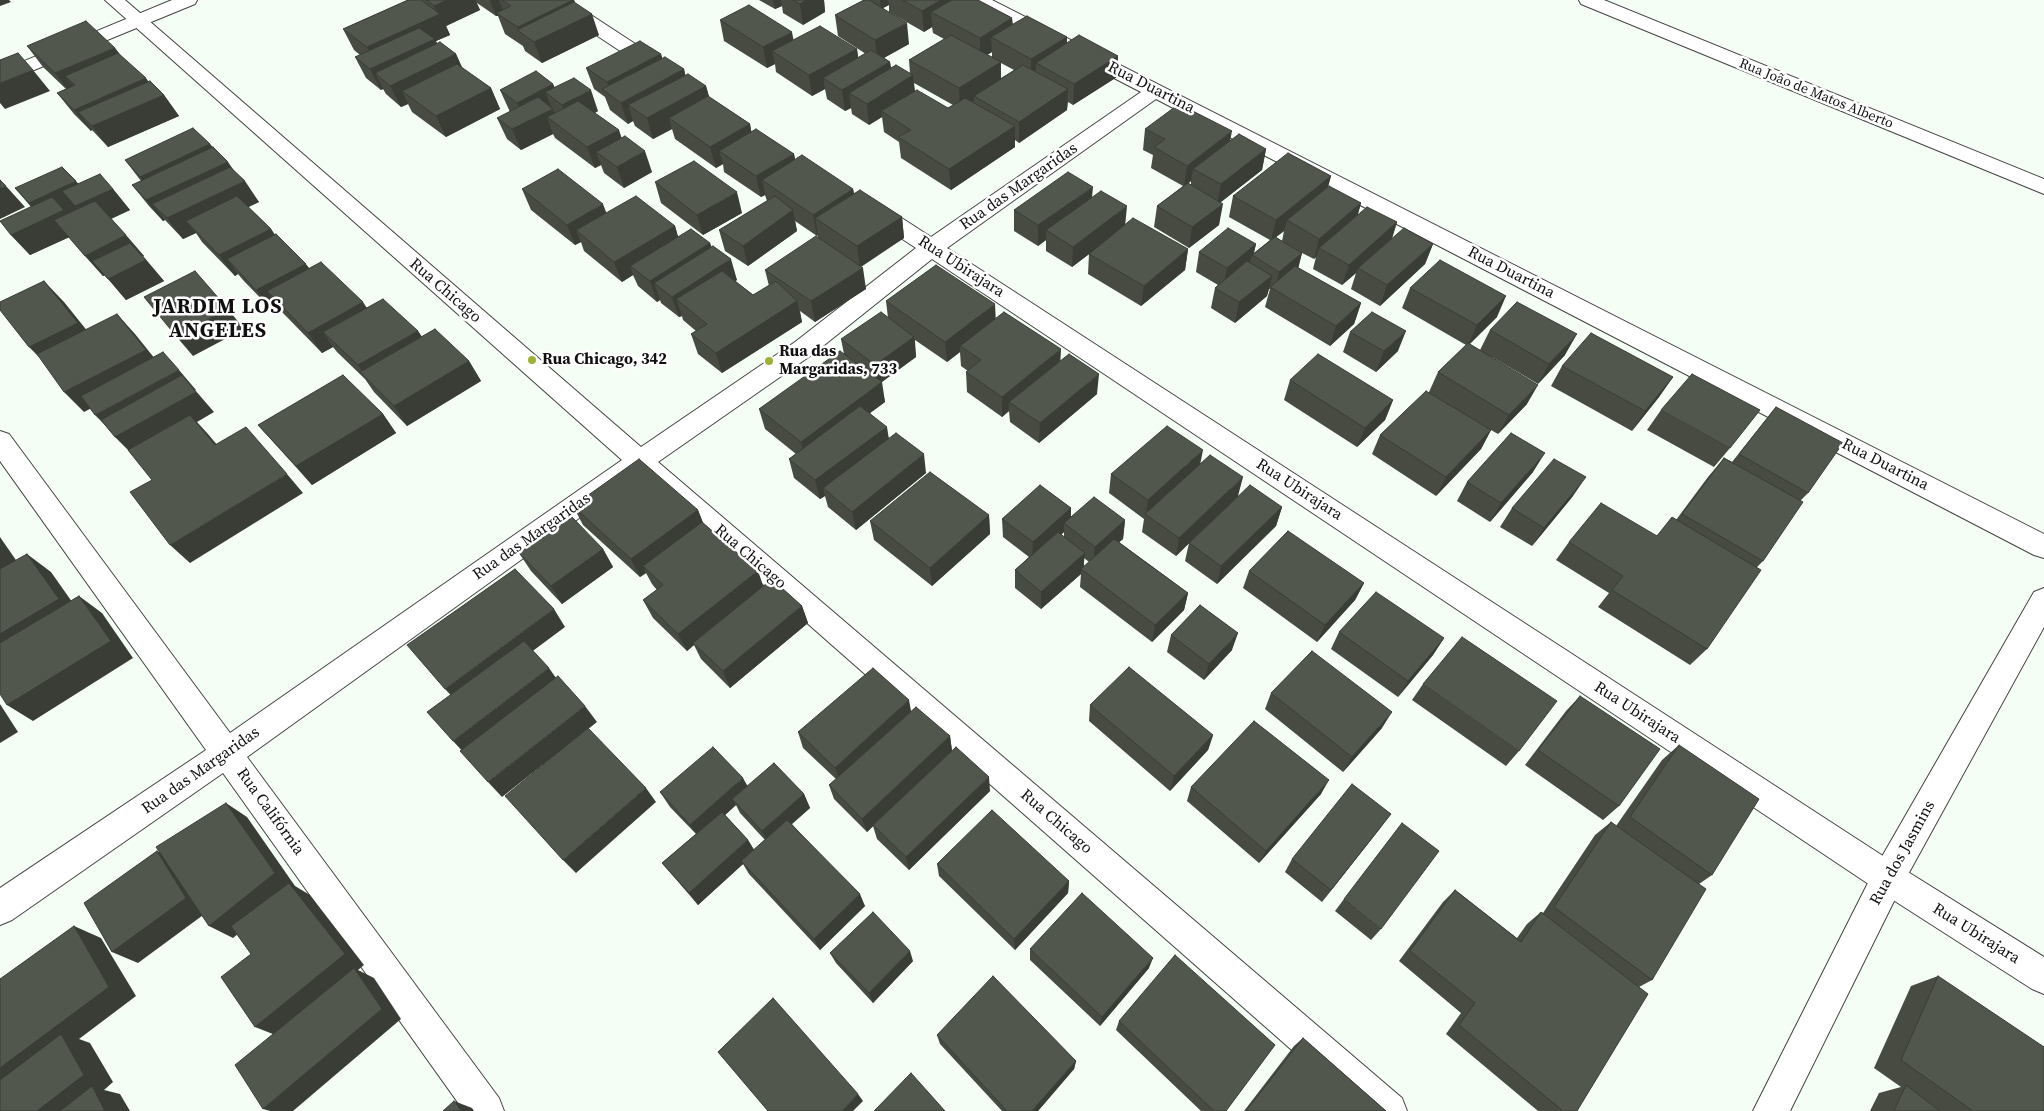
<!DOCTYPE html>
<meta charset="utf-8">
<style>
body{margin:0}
canvas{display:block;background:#f4fef4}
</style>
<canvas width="2044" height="1111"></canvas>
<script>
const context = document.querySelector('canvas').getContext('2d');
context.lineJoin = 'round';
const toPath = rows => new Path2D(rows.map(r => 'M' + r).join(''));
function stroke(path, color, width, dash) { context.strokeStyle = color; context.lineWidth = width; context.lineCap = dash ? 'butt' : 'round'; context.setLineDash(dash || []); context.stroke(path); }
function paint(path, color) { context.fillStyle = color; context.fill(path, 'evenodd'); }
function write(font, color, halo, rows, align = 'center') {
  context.font = font + ' "Source Serif 4",serif'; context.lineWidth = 5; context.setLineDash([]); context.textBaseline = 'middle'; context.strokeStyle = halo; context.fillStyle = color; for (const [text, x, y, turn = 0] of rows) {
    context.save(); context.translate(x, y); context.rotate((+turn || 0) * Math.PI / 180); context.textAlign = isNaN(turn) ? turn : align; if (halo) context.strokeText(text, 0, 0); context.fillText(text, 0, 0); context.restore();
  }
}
const minor = toPath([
 [105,0,125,0,641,447,795,342,916,248,864,214,861,209,864,204,872,202,880,204,931,237,1141,92,971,4,969,0,992,0,2044,534,2044,558,2034,555,1156,99,947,248,1900,867,2044,957,2044,994,2032,989,1876,889,932,259,813,354,658,462,1402,1098,1407,1111,1361,1111,639,475,247,757,499,1098,504,1111,464,1111,223,773,12,920,0,925,0,888,206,750,0,461,0,431,9,434,230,733,622,460,105,0],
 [547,0,568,0,666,64,669,68,666,72,659,74,652,72,549,4,547,0],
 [1579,0,1604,0,2044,179,2044,194,1581,4,1579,0]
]);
const tertiary = toPath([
 [172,0,197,0,195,4,0,84,0,71,172,0],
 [2044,588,2044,627,1900,889,1790,1111,1753,1111,1876,867,2034,592,2044,588]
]);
stroke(minor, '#434343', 2);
stroke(tertiary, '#434343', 2);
paint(minor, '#fff');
paint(tertiary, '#fff');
paint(toPath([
 [408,0,574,0,575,3,599,35,542,63,525,51,523,46,505,34,498,16,496,16,477,3,480,10,446,26,450,35,436,41,437,44,456,54,462,68,491,88,500,109,446,137,412,112,408,104,401,107,386,94,383,89,381,90,366,78,355,57,360,55,354,50,343,29],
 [759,0,824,0,825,12,803,25,783,13,782,6,775,9],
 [864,0,978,0,1012,18,1013,25,1067,37,1067,43,1118,56,1117,77,1073,105,1068,102,1067,110,1019,143,1015,140,1015,147,951,190,901,158,899,142,884,132,882,117,869,125,852,114,851,108,845,111,827,99,825,89,812,96,776,72,775,64,767,68,724,41,720,20,794,40,857,49,858,58,866,54,838,36,835,15],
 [889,5,889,12,924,32,932,27,933,33,944,39,909,60,910,74,891,68,890,62,884,58,909,44,883,8],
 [992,52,992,57,987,55],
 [1001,63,1014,70,1001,78],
 [914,83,953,105,948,108,915,91],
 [27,46,115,48,122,57,148,82,164,95,179,116,108,147,92,130,91,131,74,114,57,93,66,89,43,67],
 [661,54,662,59,684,69,685,75,706,86,709,97,750,124,751,132,794,154,795,160,853,189,854,193,902,217,904,238,861,267,866,289,815,322,800,311,802,322,722,373,698,354,691,334,696,331,683,320,682,316,679,317,661,303,660,300,657,302,638,286,633,275,622,282,584,251,581,242,575,245,531,210,522,189,606,213,675,226,678,237,710,243,711,246,737,280,735,281,753,295,769,286,765,270,818,237,818,235,817,236,795,221,797,231,748,266,725,251,719,230,767,201,765,195,761,197,724,172,723,164,716,168,675,139,672,129,653,139,635,126,633,121,628,124,610,110,605,97,594,89,586,68],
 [553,84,555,88,598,111,595,113,621,138,652,172,624,188,604,173,601,165,595,168,555,138,553,134,521,150,507,139,497,118,510,112,500,90],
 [1145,129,1230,141,1266,149,1262,170,1221,202,1219,225,1189,248,1154,227,1157,206,1183,186,1151,168,1153,155,1143,150],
 [1191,181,1191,185,1186,185],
 [210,144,235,172,259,202,248,207,271,229,275,235,309,268,367,308,418,331,422,337,469,361,481,381,407,426,374,392,365,379,337,352,333,347,322,353,282,312,278,307,272,310,243,280,238,274,235,276,202,242,196,233,183,239,165,220,163,221,149,206,132,185,141,181,125,160],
 [1331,176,1328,187,1361,203,1358,214,1397,222,1392,239,1433,244,1425,264,1380,306,1351,289,1356,273,1342,285,1313,269,1316,257,1314,259,1302,253,1298,268,1361,303,1354,324,1330,346,1265,307,1270,289,1269,289,1267,296,1235,323,1211,308,1215,288,1218,285,1196,272,1199,252,1256,244,1254,253,1270,240,1229,217,1233,196],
 [1284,231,1282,241,1276,237],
 [655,182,742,213,703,235,661,203],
 [78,184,113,189,130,210,111,219,144,256,143,256,164,281,126,300,105,275,103,276,69,237,30,255,11,235,31,207,15,188],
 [1092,197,1125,225,1188,249,1185,270,1141,306,1088,274,1089,254,1072,267,1046,251,1046,240,1038,246,1014,231,1014,210],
 [1410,288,1497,317,1469,344,1480,350,1490,330,1565,355,1538,384,1492,357,1527,404,1498,434,1491,430,1481,449,1436,496,1372,454,1380,435,1429,392,1438,372,1466,345,1402,308],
 [886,301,996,319,1060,361,1097,394,1039,443,1010,422,1009,411,1002,417,967,392,966,372,968,371,961,366,960,352,947,362,915,340,916,357,881,382,885,402,870,413,889,438,926,473,856,530,828,507,825,496,820,499,794,478,789,459,796,454,765,429,759,409,844,354,841,339,888,318],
 [1350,332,1398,351,1376,372,1343,352],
 [1562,366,1673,377,1659,397,1632,431,1551,386],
 [1290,380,1393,400,1385,420,1357,447,1284,400],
 [1776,407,1808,493,1801,500,1763,561,1757,567,1707,649,1690,665,1598,607,1609,593,1556,560,1569,542,1656,536,1676,520,1708,477,1724,458,1732,462],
 [1661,410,1730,448,1714,467,1647,430],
 [383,414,396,433,312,485,258,425],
 [1200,464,1238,496,1282,507,1276,526,1217,584,1185,561,1189,543,1176,556,1142,532,1144,519,1109,493,1111,474],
 [1533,472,1490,522,1457,501,1467,482],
 [1573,496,1532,546,1500,527,1512,508],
 [573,506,698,510,703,523,764,586,802,606,808,623,730,688,701,659,694,645,687,651,653,618,643,600,657,590,652,584,646,573,640,577,583,525],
 [1071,508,1071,518,1125,520,1123,539,1119,542,1188,593,1184,610,1152,642,1080,587,1081,574,1041,609,1015,588,1015,570,1029,557,1003,537,1002,519],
 [1064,532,1064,537,1061,535],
 [1084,558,1089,562,1084,567],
 [989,515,990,534,932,586,874,540,870,521],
 [603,549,613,567,562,604,531,571,519,553],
 [1249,571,1364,583,1355,600,1317,642,1243,588],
 [1339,632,1444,638,1433,655,1398,697,1331,649],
 [1171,635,1232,650,1204,680,1167,652],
 [1423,684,1519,751,1506,766,1412,700],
 [1271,693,1382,728,1343,772,1265,709],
 [1580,696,1619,806,1603,820,1525,765,1566,711],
 [1090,705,1213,735,1208,750,1170,791,1089,721],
 [911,711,950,736,952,751,990,791,909,870,877,839,873,826,867,832,834,799,829,785,836,779,803,748,798,732],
 [1679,745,1712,875,1699,884,1652,980,1639,987,1577,1111,1538,1111,1446,1034,1461,1013,1399,961,1443,902,1455,890,1517,938,1527,924,1541,912,1543,913,1595,835,1611,822,1616,826,1662,760],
 [747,786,804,794,810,808,792,824,865,906,820,950,749,874,743,864,698,905,662,863,696,834,670,807,660,792],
 [736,805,740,813,765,840,754,850,748,840,725,815],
 [1191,787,1321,794,1259,863,1187,801],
 [1381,827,1322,902,1285,872,1292,859],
 [937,864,1069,881,1068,893,1015,950,939,876],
 [1344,899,1381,929,1371,940,1335,911],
 [1030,949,1149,968,1100,1026,1030,960],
 [830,953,913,961,873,1003,836,963],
 [1938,976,2044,1111,1870,1111,1879,1093,1901,1087,1874,1068,1911,986],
 [1119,1021,1226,1111,1201,1111,1116,1030],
 [937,1035,1076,1061,1074,1069,1038,1111,1002,1111,940,1044],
 [1303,1038,1386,1111,1244,1111,1294,1046]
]), '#474b42');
paint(toPath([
 [0,0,9,0,11,2,0,6],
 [447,0,475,0,480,10,446,26,450,35,436,41,444,60,375,73,383,89,381,90,370,69,376,66,367,47,438,15,434,6],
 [490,0,499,0,504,12,496,13,498,16,496,16],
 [574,0,581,19,592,14,599,35,542,63,534,42,519,31,518,27],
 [773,0,781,0,782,6,775,9],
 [806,0,824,0,825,12,803,25,800,4],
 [880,0,888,0,889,5,881,9],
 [941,0,953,0,931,12,932,27,924,32,922,11],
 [1012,18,1013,39,991,37,992,52,980,59,980,38],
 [907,23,909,44,878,61,875,40],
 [792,32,796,53,772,51,775,64,767,68,763,47],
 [1067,37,1066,58,1036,63,1035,77,1031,80,1031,59],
 [115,48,130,69,75,85,65,76,78,92,71,94,55,73],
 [857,49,860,70,823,78,825,89,812,96,809,75],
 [456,54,466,76,402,91,408,104,401,107,390,86],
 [661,54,667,75,612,96,607,82],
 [1118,56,1117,77,1073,105,1074,84],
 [890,62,893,83,849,93,851,108,845,111,842,90],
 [1001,62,1001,83,974,96,974,101,960,109,959,88],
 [684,69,689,90,628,105,633,121,628,124,621,103],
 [33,70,50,91,5,109,0,103,0,83],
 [913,75,915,96,881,111,882,117,869,125,867,104],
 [146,78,159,97,164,95,179,116,108,147,92,126,78,112,92,130,91,131,74,110],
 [553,84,561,104,545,92,560,126,547,117,553,134,521,150,512,129,526,122,517,103],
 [706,86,712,107,669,118,672,129,653,139,647,118],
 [491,88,500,109,446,137,436,116],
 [1068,89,1067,110,1019,143,1019,122],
 [591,90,598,111,570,126,562,105],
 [750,124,754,146,719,151,723,164,716,168,710,147],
 [1015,126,1015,147,951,190,949,169],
 [619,130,626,151,596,152,601,165,595,168,587,147],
 [1232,131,1228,152,1193,169,1191,181,1184,187,1187,166],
 [210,144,223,164,228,162,242,182,245,181,259,202,197,232,186,221,196,233,183,239,167,218,152,204,165,220,163,221,146,200,155,196,140,177],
 [1266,149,1262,170,1217,205,1221,184],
 [645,151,652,172,624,188,617,167],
 [794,154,798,175,762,180,765,195,761,197,756,176],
 [1331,176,1325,197,1287,220,1284,231,1271,241,1276,220],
 [76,181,91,199,113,189,130,210,93,227,62,191,78,209,83,231,30,255,11,235,44,220,29,203],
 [6,186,25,207,0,219,0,189],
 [1093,187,1091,208,1046,230,1046,240,1038,246,1038,225],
 [853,189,857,210,815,218,818,235,817,236,813,215],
 [737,192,742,213,703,235,697,215],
 [1361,203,1355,224,1319,248,1316,257,1314,259,1319,239],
 [603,204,611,225,576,230,581,242,575,245,567,225],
 [1223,204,1219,225,1189,248,1192,227],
 [1127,206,1125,227,1072,267,1073,247],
 [793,210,797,231,748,266,743,246],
 [902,217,904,238,860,267,857,246],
 [1397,222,1390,243,1358,268,1356,273,1342,285,1349,265],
 [675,226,681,247,630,266,633,275,622,282,614,262],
 [271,229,285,250,227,259,238,274,235,276,219,255],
 [126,235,144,256,103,276,85,256],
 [710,243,717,264,654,283,660,300,657,302,650,281],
 [1256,244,1253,255,1252,255,1249,266,1223,288,1227,268],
 [1433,244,1425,264,1380,306,1387,285],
 [1188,249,1185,270,1141,306,1144,286],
 [1302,253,1297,273,1275,290,1279,272],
 [731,259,737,280,690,310,676,299,682,316,679,317,672,297],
 [146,260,164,281,126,300,108,279],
 [306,264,320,284,267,291,278,307,272,310,256,290],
 [863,268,866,289,815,322,811,301],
 [1272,276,1267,296,1235,323,1239,302],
 [44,281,64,302,97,343,49,367,29,347],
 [1506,296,1497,317,1468,346,1477,325],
 [797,301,802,322,722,373,716,353],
 [363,302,376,322,323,332,333,347,322,353,308,333],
 [1361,303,1354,324,1330,346,1336,326],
 [995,304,996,324,960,346,960,352,947,362,945,342],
 [228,309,244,329,193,356,176,336],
 [117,314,135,334,164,370,84,412,64,392],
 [418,331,431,351,368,380,358,365],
 [1406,331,1398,351,1376,372,1384,351],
 [1577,334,1565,355,1538,384,1549,364],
 [914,337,916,357,878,385,875,365],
 [1061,349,1060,369,1009,402,1009,411,1002,417,1002,397],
 [469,361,481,381,407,426,394,406],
 [179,370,196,390,195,390,214,412,197,422,208,434,233,464,135,457,115,437,115,435,95,415],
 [1099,374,1097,394,1039,443,1040,423],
 [1673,377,1659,397,1632,431,1645,411],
 [882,382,885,402,805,461,801,442],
 [1538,385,1527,404,1498,434,1509,415],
 [1393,400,1385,420,1357,447,1365,428],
 [383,414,396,433,312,485,296,466],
 [887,427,890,446,823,488,825,496,820,499,815,480],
 [1491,430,1481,449,1436,496,1446,477],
 [1203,450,1199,470,1146,514,1148,500],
 [1545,453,1533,472,1490,522,1501,503],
 [924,454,926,473,856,530,852,512],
 [287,474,303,493,190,563,170,545],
 [1243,477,1238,496,1176,556,1179,538],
 [1586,477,1573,496,1532,546,1544,528],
 [1282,507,1276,526,1217,584,1221,566],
 [1071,508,1070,526,1064,523,1064,532,1032,560,1033,542],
 [698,510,705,528,643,566,646,573,640,577,631,559],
 [989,515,990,534,932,586,930,568],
 [1125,520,1123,539,1093,565,1095,547],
 [0,537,27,576,0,592],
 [603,549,613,567,562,604,551,586],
 [1085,553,1083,571,1081,569,1081,574,1041,609,1041,592],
 [27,554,51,572,82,616,0,662,0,634],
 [758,571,764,588,693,643,694,645,687,651,678,634],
 [1364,583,1355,600,1317,642,1325,625],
 [1188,593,1184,610,1152,642,1155,625],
 [79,596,102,613,133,658,33,721,7,705],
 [802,606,808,623,730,688,723,671],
 [554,609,565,627,460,705,445,689],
 [1238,633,1232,650,1204,680,1209,664],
 [1444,638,1433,655,1398,697,1408,681],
 [549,668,561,685,467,756,453,741],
 [909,700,912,716,840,782,835,768],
 [0,704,18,732,0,743],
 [585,706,597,722,502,797,488,782],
 [1392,712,1382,728,1343,772,1352,757],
 [1213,735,1208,750,1170,791,1174,776],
 [950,736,952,751,867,832,862,819],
 [989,777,990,791,909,870,906,857],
 [743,778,751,792,732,799,736,805,700,838,690,825],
 [1329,780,1321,794,1259,863,1266,851],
 [646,788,656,802,576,873,563,860],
 [804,794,810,808,769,844,762,831],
 [226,803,247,817,295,886,310,895,364,965,358,970,374,978,401,1019,293,1111,270,1111,263,1109,278,1036,255,1027,293,888,233,938,209,926],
 [1391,814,1381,827,1322,902,1331,890],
 [748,840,756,853,741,861,743,864,698,905,689,893],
 [157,851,181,864,210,910,138,963,112,952],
 [1069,881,1068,893,1015,950,1014,939],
 [860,894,865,906,820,950,814,939],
 [74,926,101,938,136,996,79,1039,90,1043,113,1082,104,1090,120,1094,130,1111,37,1111,0,1099,0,1068],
 [910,951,913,961,873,1003,869,993],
 [1153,958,1149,968,1100,1026,1102,1017],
 [1076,1061,1074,1069,1038,1111,1032,1111],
 [858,1094,863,1101,853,1111,842,1111],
 [454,1101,472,1108,474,1111,461,1111]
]), '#393d36');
const building = toPath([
 [408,0,421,0,440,14,367,47,343,29,408,0],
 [427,0,447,0,434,6,427,0],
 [502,0,573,0,518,27,496,13,511,6,502,0],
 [793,0,806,0,800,4,793,0],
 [864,0,869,0,907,23,875,40,835,15,864,0],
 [903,0,941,0,922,11,903,0],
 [952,0,978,0,1012,18,980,38,931,12,952,0],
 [574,2,592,14,534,42,517,30,574,2],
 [749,5,792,32,763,47,720,20,749,5],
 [1027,16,1067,37,1031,59,991,37,1027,16],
 [86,21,115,48,55,73,27,46,86,21],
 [820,26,857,49,809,75,772,51,820,26],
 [419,28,435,39,370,69,355,57,419,28],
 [951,35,1001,62,959,88,909,60,951,35],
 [1079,35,1118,56,1074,84,1036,63,1079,35],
 [640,41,661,54,607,82,586,68,640,41],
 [440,42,456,54,390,86,375,73,440,42],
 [871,50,890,62,842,90,823,78,871,50],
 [18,53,33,70,0,83,0,60,18,53],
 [118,53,146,78,74,110,57,93,75,85,65,76,118,53],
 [665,57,684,69,621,103,602,89,665,57],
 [457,64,491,88,436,116,402,91,457,64],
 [896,65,913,75,867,104,849,93,896,65],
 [1023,65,1068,89,1019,122,974,96,1023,65],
 [536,71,553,84,517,103,500,90,536,71],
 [688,74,706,86,647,118,628,105,688,74],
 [574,78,591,90,562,105,545,92,574,78],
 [150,81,164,95,92,126,78,112,150,81],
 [917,90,948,108,965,98,1015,126,949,169,898,137,911,130,881,111,917,90],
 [708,96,750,124,710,147,669,118,708,96],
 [538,97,553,109,512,129,497,118,538,97],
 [578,101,619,130,587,147,547,117,578,101],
 [1179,104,1232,131,1187,166,1154,147,1165,139,1145,129,1179,104],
 [193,128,210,144,140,177,125,160,193,128],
 [756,129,794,154,756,176,719,151,756,129],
 [1239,134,1266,149,1221,184,1193,169,1239,134],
 [625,136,645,151,617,167,596,152,625,136],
 [213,147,228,162,146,200,132,185,213,147],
 [1288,153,1331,176,1276,220,1233,196,1288,153],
 [802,155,853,189,813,215,762,180,802,155],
 [694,161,737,192,697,215,655,182,694,161],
 [62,167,76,181,29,203,15,188,62,167],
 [230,167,245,181,167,218,152,204,230,167],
 [558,169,603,204,567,225,522,189,558,169],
 [1068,172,1093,187,1038,225,1014,210,1068,172],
 [100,174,113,189,75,206,62,191,100,174],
 [0,180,6,186,0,189,0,180],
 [1188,183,1223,204,1192,227,1157,206,1188,183],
 [1329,186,1361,203,1319,239,1287,220,1329,186],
 [860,190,902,217,857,246,815,218,860,190],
 [1101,191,1127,206,1073,247,1046,230,1101,191],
 [237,196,271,229,219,255,186,221,237,196],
 [636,196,675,226,614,262,576,230,636,196],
 [775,196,793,210,743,246,719,230,775,196],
 [52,197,64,210,11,235,0,221,52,197],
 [95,201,126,235,85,256,54,220,95,201],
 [1367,207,1397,222,1349,265,1319,248,1367,207],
 [1133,218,1188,249,1144,286,1089,254,1133,218],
 [1228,228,1256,244,1227,268,1199,252,1228,228],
 [1404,228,1433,244,1387,285,1358,268,1404,228],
 [691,229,710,243,650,281,630,266,691,229],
 [276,234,306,264,256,290,227,259,276,234],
 [816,236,863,268,811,301,765,270,816,236],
 [1275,237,1302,253,1279,272,1252,255,1275,237],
 [130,243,146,260,108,279,92,261,130,243],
 [713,246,731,259,672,297,654,283,713,246],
 [1440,260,1506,296,1477,325,1410,288,1440,260],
 [1247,261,1272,276,1239,302,1215,288,1247,261],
 [321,262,363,302,308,333,267,291,321,262],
 [936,265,995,304,945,342,886,301,936,265],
 [1295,266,1361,303,1336,326,1270,287,1295,266],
 [195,271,228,309,176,336,144,297,195,271],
 [722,271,753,295,776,281,797,301,716,353,691,334,707,324,676,299,722,271],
 [44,281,78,323,29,347,0,310,0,302,44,281],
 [383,299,418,331,358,365,323,332,383,299],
 [1517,302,1577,334,1549,364,1490,330,1517,302],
 [881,312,914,337,875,365,841,339,881,312],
 [1004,312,1061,349,1002,397,966,372,981,360,960,346,1004,312],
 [1372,312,1406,331,1384,351,1350,332,1372,312],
 [117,314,146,350,64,392,37,354,117,314],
 [435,329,469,361,394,406,360,372,435,329],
 [1591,333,1673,377,1645,411,1562,366,1591,333],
 [1468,343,1538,385,1509,415,1438,372,1468,343],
 [840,351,882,382,801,442,759,409,840,351],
 [163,352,179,370,95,415,81,396,163,352],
 [1069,354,1099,374,1040,423,1009,402,1069,354],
 [1318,354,1393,400,1365,428,1290,380,1318,354],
 [1692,374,1760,410,1730,448,1661,410,1692,374],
 [182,375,196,392,115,437,101,420,182,375],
 [343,375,383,414,296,466,258,425,343,375],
 [1426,391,1491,430,1446,477,1380,435,1426,391],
 [860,406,887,427,815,480,789,459,860,406],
 [1776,407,1843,443,1808,493,1739,454,1776,407],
 [190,415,215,445,246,427,287,474,170,545,130,492,152,480,128,450,190,415],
 [1167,426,1203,450,1148,500,1111,474,1167,426],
 [896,433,924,454,852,512,823,488,896,433],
 [1511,433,1545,453,1501,503,1467,482,1511,433],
 [1210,455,1243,477,1179,538,1145,514,1210,455],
 [1724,458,1803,502,1763,561,1682,514,1724,458],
 [639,459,698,510,631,559,573,506,639,459],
 [1554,459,1586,477,1544,528,1512,508,1554,459],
 [930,472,989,515,930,568,870,521,930,472],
 [1040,485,1071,508,1033,542,1002,519,1040,485],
 [1250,485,1282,507,1221,566,1189,543,1250,485],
 [1094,497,1125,520,1095,547,1064,523,1094,497],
 [1601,503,1657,536,1672,517,1761,570,1707,649,1612,590,1623,576,1569,542,1601,503],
 [572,517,603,549,551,586,519,553,572,517],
 [702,522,758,571,678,634,643,600,663,585,643,566,702,522],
 [1288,531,1364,583,1325,625,1249,571,1288,531],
 [1058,532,1085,553,1041,592,1015,570,1058,532],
 [1114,539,1188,593,1155,625,1081,569,1114,539],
 [27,554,59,599,0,634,0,569,27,554],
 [515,569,554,609,445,689,407,645,515,569],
 [772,579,802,606,723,671,693,643,772,579],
 [1376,592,1444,638,1408,681,1339,632,1376,592],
 [79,596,111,641,7,705,0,694,0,643,79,596],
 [1200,605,1238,633,1209,664,1171,635,1200,605],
 [1462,637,1557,701,1519,751,1423,684,1462,637],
 [524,641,549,668,453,741,427,712,524,641],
 [1312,651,1392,712,1352,757,1271,693,1312,651],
 [1129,667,1213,735,1174,776,1090,705,1129,667],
 [873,668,909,700,835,768,798,732,873,668],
 [558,676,585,706,488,782,460,751,558,676],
 [1580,696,1660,749,1619,806,1538,750,1580,696],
 [916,707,950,736,862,819,829,785,916,707],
 [1254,721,1329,780,1266,851,1191,787,1254,721],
 [588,728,646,788,563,860,505,796,588,728],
 [1679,745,1759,799,1712,875,1630,817,1679,745],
 [713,747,743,778,690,825,660,792,713,747],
 [956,747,989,777,906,857,873,825,956,747],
 [774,763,804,794,762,831,732,799,774,763],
 [1352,784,1391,814,1331,890,1292,859,1352,784],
 [226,803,275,873,209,926,156,847,226,803],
 [992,810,1069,881,1014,939,937,864,992,810],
 [722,812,748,840,689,893,662,863,722,812],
 [787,820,860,894,814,939,741,861,787,820],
 [1611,822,1706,889,1652,980,1554,907,1611,822],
 [1402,823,1439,851,1381,929,1344,899,1402,823],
 [157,851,186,898,112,952,84,903,157,851],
 [289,883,345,954,255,1027,221,977,251,954,231,926,289,883],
 [1455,890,1521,942,1541,912,1648,994,1577,1111,1563,1111,1459,1025,1475,1003,1410,951,1455,890],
 [1082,893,1153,958,1102,1017,1030,949,1082,893],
 [873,912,910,951,869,993,830,953,873,912],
 [74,926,109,987,0,1068,0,979,74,926],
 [1175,955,1275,1045,1226,1111,1214,1111,1119,1021,1175,955],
 [354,968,382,1009,263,1109,235,1065,354,968],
 [993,976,1076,1061,1032,1111,1007,1111,937,1035,993,976],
 [1938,976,2044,1047,2044,1111,1973,1111,1901,1060,1938,976],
 [773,998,858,1094,842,1111,768,1111,718,1052,773,998],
 [61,1034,84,1075,37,1111,0,1111,0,1080,61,1034],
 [1303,1038,1386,1111,1246,1111,1303,1038],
 [911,1073,945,1111,874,1111,911,1073],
 [1906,1085,1940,1111,1894,1111,1906,1085],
 [92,1086,105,1111,60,1111,92,1086],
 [454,1101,461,1111,443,1111,454,1101]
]);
paint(building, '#52574d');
stroke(building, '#393d36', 1);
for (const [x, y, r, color] of [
 [532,360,5,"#9eb038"],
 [769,361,5,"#9eb038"]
]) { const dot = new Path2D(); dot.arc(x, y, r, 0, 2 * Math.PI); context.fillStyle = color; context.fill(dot); stroke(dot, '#fff', 2); }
write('14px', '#101010', '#fff', [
 ["Rua João de Matos Alberto",1816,94,22]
]);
write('16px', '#101010', '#fff', [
 ["Rua Duartina",1151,88,27],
 ["Rua das Margaridas",1019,187,-35],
 ["Rua Ubirajara",961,267,33],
 ["Rua Duartina",1511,273,27],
 ["Rua Chicago",445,291,41],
 ["Rua Duartina",1885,465,27],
 ["Rua Ubirajara",1299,490,33],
 ["Rua das Margaridas",532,537,-35],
 ["Rua Chicago",750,557,41],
 ["Rua Ubirajara",1637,713,33],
 ["Rua das Margaridas",201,771,-35],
 ["Rua Califórnia",270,812,54],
 ["Rua Chicago",1056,822,41],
 ["Rua dos Jasmins",1903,853,-61],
 ["Rua Ubirajara",1976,934,32]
]);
write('bold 16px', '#101010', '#fff', [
 ["Rua das",779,352],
 ["Margaridas, 733",779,370],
 ["Rua Chicago, 342",542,360]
], 'left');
context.letterSpacing = '1px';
write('bold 21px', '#101010', '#fff', [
 ["JARDIM LOS",218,308],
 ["ANGELES",218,332]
]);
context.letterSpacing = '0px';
</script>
